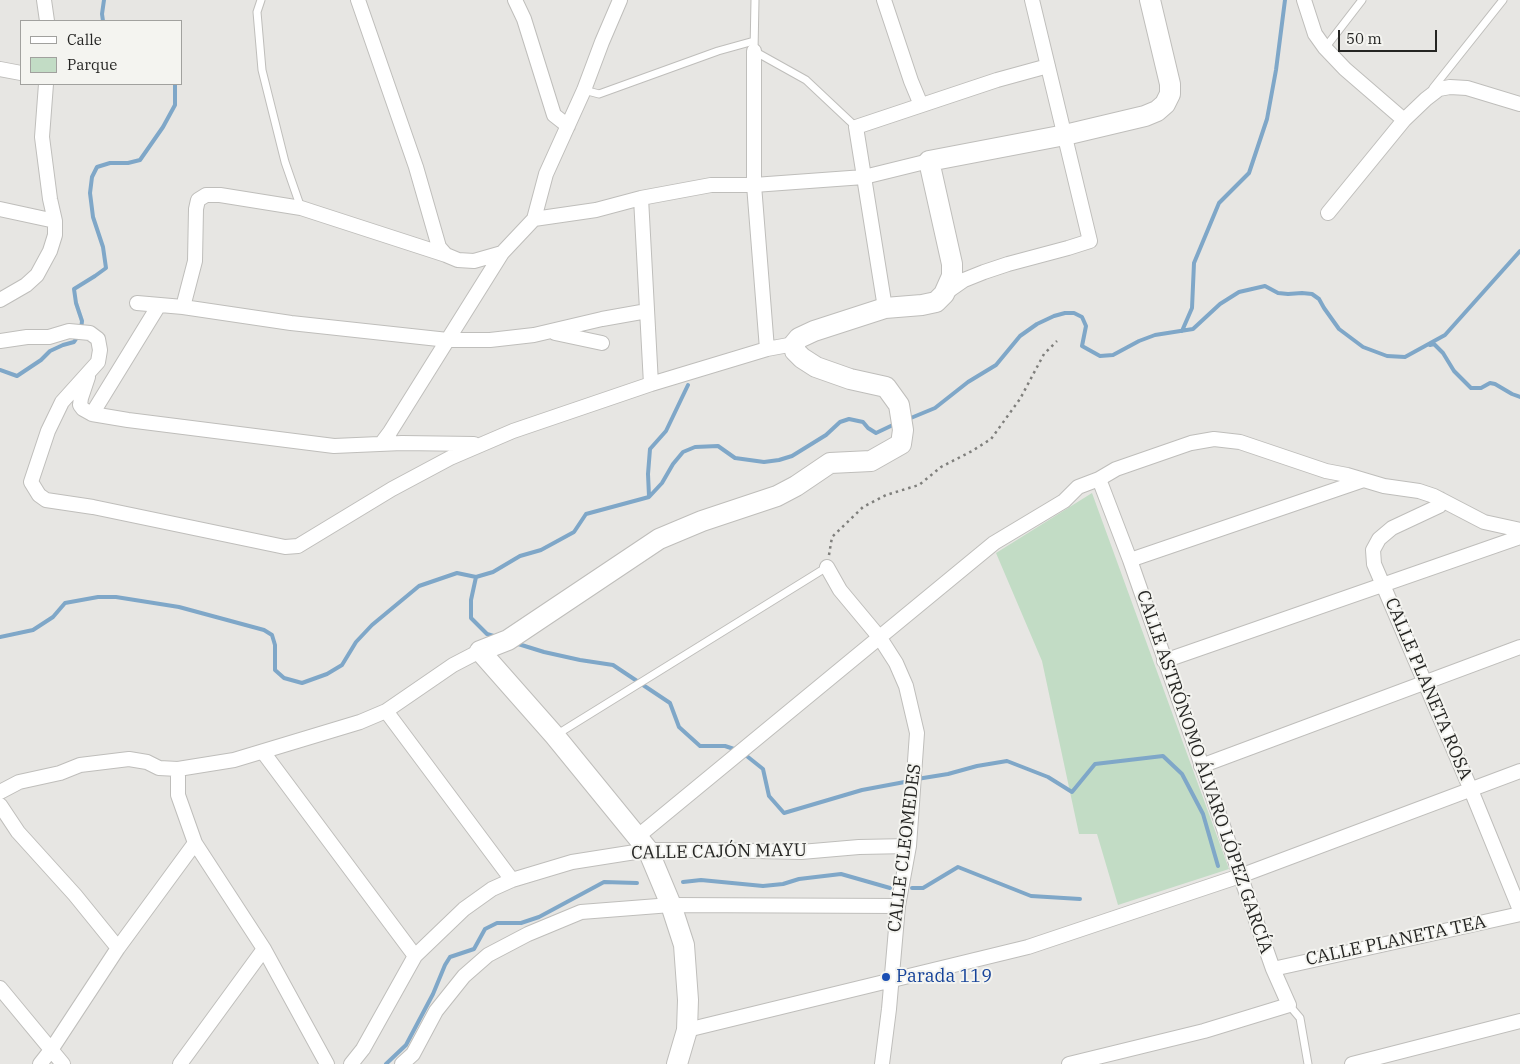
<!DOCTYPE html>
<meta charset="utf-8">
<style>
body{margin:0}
#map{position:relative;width:1520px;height:1064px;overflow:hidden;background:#e7e6e3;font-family:"IBM Plex Serif",serif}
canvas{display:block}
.legend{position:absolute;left:20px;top:20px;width:162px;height:65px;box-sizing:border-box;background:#f4f4f0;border:1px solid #a1a19e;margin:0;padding:6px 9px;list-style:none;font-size:15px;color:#252523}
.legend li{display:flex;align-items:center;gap:10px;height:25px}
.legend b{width:25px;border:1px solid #a1a19e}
.scale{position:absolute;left:1338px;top:30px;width:99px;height:22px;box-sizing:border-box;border:2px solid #252523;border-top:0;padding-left:6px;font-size:15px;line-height:18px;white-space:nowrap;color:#252523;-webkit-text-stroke:4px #f4f4f0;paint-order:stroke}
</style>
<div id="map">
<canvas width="1520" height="1064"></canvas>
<ul class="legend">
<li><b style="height:6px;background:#fff"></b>Calle</li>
<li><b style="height:14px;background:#c2dcc5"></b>Parque</li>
</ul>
<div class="scale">50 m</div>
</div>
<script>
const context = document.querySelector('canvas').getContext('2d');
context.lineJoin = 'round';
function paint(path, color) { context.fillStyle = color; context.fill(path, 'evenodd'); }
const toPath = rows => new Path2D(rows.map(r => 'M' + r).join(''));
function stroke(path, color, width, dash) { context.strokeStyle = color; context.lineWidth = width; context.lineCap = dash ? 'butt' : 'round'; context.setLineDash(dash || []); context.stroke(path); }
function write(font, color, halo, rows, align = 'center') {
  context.font = font + ' "IBM Plex Serif",serif'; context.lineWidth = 4; context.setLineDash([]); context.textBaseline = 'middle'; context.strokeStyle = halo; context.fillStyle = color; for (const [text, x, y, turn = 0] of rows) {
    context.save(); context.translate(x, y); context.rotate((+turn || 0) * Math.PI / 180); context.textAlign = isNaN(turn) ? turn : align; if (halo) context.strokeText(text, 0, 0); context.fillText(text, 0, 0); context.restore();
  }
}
paint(toPath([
 [1092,493,1229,869,1118,905,1097,834,1079,834,1042,661,996,553]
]), '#c2dcc5');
stroke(toPath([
 [103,21,102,14,104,0],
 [81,330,82,321,76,303,74,289,95,276,106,268,103,247,93,217,90,193,92,177,97,167,110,163,128,163,140,160,163,127,175,105,175,84],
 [1182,331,1192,308,1194,263,1219,203,1249,173,1267,119,1276,70,1285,0],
 [1430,345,1434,344,1443,353,1454,371,1471,388,1481,388,1490,383,1495,384,1512,394,1520,397],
 [0,370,17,376,41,360,50,351,63,345,74,342,78,336],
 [906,420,935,408,968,382,996,365,1020,336,1037,324,1054,316,1065,313,1074,313,1082,317,1086,326,1082,346,1100,356,1113,355,1139,341,1155,335,1193,329,1220,304,1239,292,1265,286,1278,293,1288,294,1302,293,1312,294,1319,299,1324,308,1339,329,1363,347,1387,356,1405,357,1445,335,1520,251],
 [649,496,648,474,650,449,666,431,688,385],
 [476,577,471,600,471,618,487,634,497,637],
 [0,637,33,630,53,617,65,603,98,597,116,597,179,607,264,630,272,635,275,645,275,670,284,678,302,683,327,674,342,665,356,642,372,625,419,586,457,573,476,577,493,572,520,556,541,550,574,532,586,514,649,497,662,483,673,464,683,452,695,447,718,446,735,458,764,462,779,460,792,456,826,435,840,422,849,419,863,422,868,428,876,433,895,424],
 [515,643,544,652,580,660,613,665,670,703,679,727,700,746,725,746,737,750],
 [743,753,763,769,769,796,784,813,862,790,910,781],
 [917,779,948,774,977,766,1007,761,1048,777,1072,792,1095,764,1163,756,1182,774,1203,814,1218,866],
 [683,882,701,880,763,886,783,884,799,879,841,874,890,888],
 [912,888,923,888,958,867,1031,896,1080,899],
 [386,1064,406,1045,433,994,445,965,450,957,474,949,485,929,497,923,521,923,539,917,604,882,637,883]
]), '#7fa7c8', 4);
const lane = toPath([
 [261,0,257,12,262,70,285,162,301,208],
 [755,0,754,51,806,80,856,127],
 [1325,48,1362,0],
 [1433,88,1503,0],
 [584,90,599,94,718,51,754,41],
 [556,735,827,567],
 [1289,1005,1300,1018,1308,1064]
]);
const street = toPath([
 [44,0,47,21],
 [358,0,416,167,439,247,446,255,458,260,474,261,502,253],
 [515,0,524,19,554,115,568,126],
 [884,0,911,81,921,105],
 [1304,0,1315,34,1325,48,1345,69,1404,120],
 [754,51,754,185,767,349],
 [0,69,21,73],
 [641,198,651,384],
 [0,209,55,221],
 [1328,213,1404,120,1426,99,1439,89,1450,87,1467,88,1520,104],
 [534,219,546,174,584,90,602,42,620,0],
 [944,294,964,280,984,272,1008,264,1068,248,1090,241,1032,0],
 [0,300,26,285,37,275,50,251,55,235,55,221,50,199,42,137,46,84],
 [137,303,183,307,291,323,448,340,490,340,534,335,602,319,647,311],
 [183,307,195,261,196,209,198,200,206,195,220,195,301,208,446,255],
 [885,308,856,127,997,80,1048,66],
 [555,333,602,343],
 [0,341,27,337,49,337,69,331,90,333,98,339,100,350,98,362,62,402,48,431,31,482,39,495,46,500,93,507,285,547,298,546,392,489,450,458,513,431,651,384,767,349,794,344],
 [88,377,81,398,80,405,83,409,92,414,128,420,334,446,402,443,474,444],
 [92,414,159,305],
 [381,444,390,432,502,253,534,219,596,210,641,198,711,185,754,185,864,177,929,161],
 [1440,499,1439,506,1392,528,1379,539,1373,550,1374,564,1471,790,1520,910],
 [1130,560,1364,480],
 [827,567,840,590,880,638,896,663,906,686,917,733,909,846,898,906,889,1009,882,1064],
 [1164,661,1520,537],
 [386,711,512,880],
 [263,752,415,956],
 [1201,766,1520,647],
 [0,792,19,782,60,773,80,765,129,759,147,762,159,768,178,769],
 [0,805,18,832,75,895,118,948],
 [637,837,994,543,1064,501,1078,487,1099,479,1116,469,1191,443,1214,439,1240,442,1326,471,1347,475,1384,486,1419,491,1434,496,1484,522,1520,530],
 [1273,969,1520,914],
 [0,988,63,1064],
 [687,1030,1028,947,1240,876,1520,771],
 [40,1064,51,1050,118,948,195,843],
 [180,1064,264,949],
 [327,1064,264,949,195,843,178,795,178,769,234,760,360,722,386,711,453,665,480,651],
 [351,1064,363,1049,415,956,464,909,492,889,512,880,572,862,648,850,714,850,801,852,859,847,909,846],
 [402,1064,413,1054,436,1011,464,976,488,955,528,934,581,912,671,905,898,906],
 [1069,1064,1204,1031,1289,1005,1273,969,1130,560,1099,479],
 [1352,1064,1520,1021]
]);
const secondary = toPath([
 [677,1064,687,1030,688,1000,684,945,671,905,648,850,555,736,480,651,508,640,659,539,702,521,777,496,796,486,830,463,871,461,901,444,903,430,899,405,886,387,850,379,816,367,802,358,795,351,794,344,799,338,814,331,885,308,922,305,936,302,944,294,952,276,952,264,929,161,1065,135,1145,116,1157,111,1165,104,1170,94,1170,84,1150,0]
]);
stroke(lane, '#bfbebb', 9);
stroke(street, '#bfbebb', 16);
stroke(secondary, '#bfbebb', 22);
stroke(toPath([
 [829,555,832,537,863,507,886,495,919,485,941,467,972,451,991,439,1020,399,1044,354,1057,341]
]), '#7f7f7c', 2.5, [2.5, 4]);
stroke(lane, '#fff', 7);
stroke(street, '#fff', 14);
stroke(secondary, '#fff', 20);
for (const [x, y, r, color] of [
 [886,977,5,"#1a4fb4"]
]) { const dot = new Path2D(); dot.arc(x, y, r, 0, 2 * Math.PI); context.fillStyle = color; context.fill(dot); stroke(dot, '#f4f4f0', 2); }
write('18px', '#252523', '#f4f4f0', [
 ["CALLE PLANETA ROSA",1428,689,67],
 ["CALLE ASTRÓNOMO ÁLVARO LÓPEZ GARCÍA",1204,772,71],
 ["CALLE CLEOMEDES",905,848,-83],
 ["CALLE CAJÓN MAYU",719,852,-1],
 ["CALLE PLANETA TEA",1396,941,-12]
]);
write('18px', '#164399', '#f4f4f0', [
 ["Parada 119",896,977]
], 'left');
</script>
